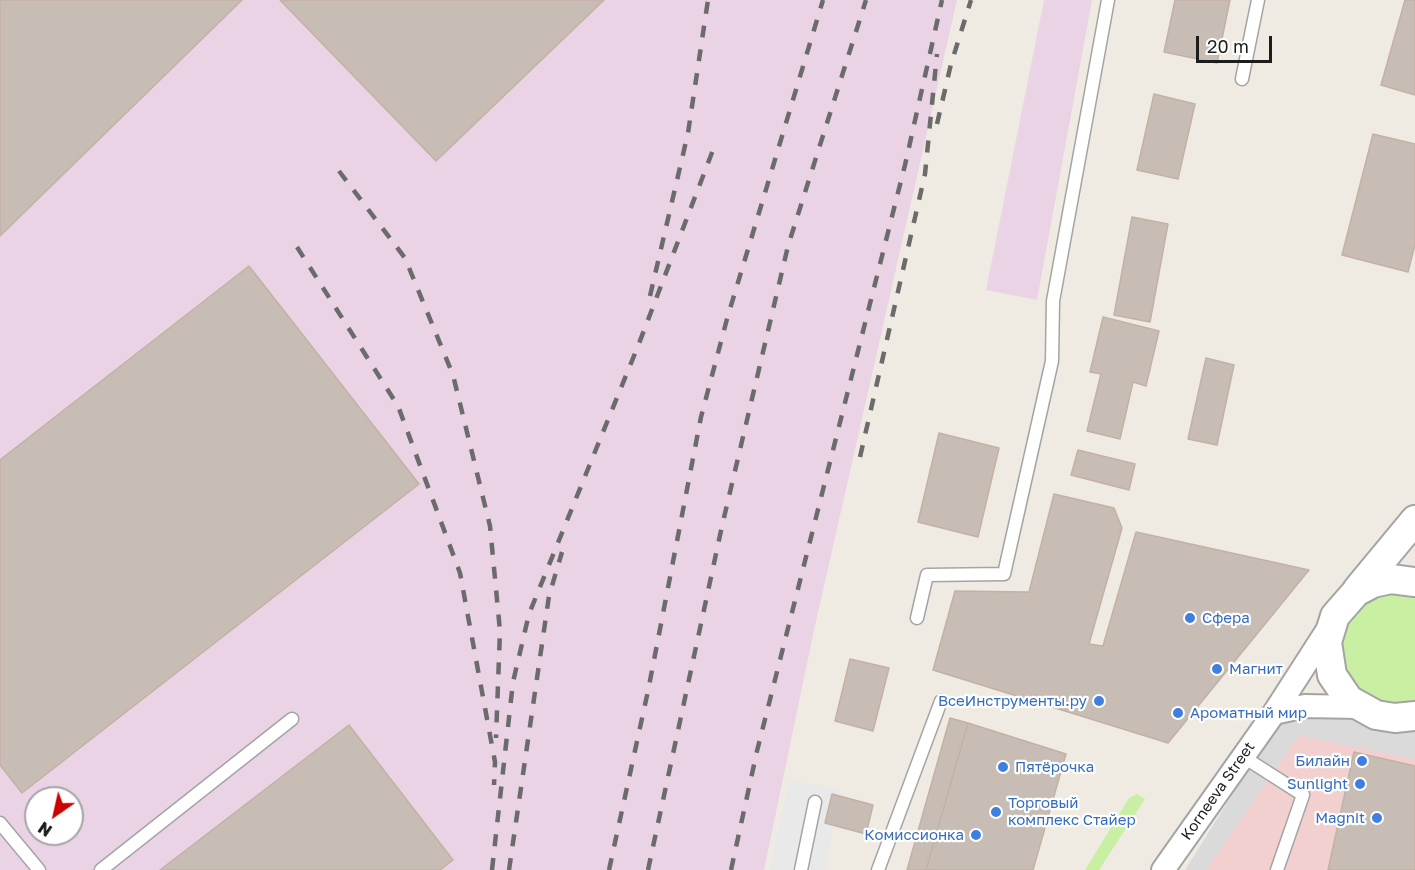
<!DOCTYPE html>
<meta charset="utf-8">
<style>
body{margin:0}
#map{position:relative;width:1415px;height:870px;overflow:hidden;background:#f0ebe2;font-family:"Golos Text",sans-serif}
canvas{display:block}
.north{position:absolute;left:24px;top:786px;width:60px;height:60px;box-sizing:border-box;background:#fff;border:2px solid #a5a5a5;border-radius:50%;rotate:214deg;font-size:16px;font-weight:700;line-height:24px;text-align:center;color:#1d1d1d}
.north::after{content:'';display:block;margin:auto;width:21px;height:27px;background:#cb0002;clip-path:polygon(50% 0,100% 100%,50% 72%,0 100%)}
.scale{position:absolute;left:1196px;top:36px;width:76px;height:27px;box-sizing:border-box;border:3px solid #1d1d1d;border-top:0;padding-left:8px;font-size:18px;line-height:21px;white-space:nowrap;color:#1d1d1d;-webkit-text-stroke:4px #fff;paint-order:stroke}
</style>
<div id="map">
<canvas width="1415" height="870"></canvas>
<div class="north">N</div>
<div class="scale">20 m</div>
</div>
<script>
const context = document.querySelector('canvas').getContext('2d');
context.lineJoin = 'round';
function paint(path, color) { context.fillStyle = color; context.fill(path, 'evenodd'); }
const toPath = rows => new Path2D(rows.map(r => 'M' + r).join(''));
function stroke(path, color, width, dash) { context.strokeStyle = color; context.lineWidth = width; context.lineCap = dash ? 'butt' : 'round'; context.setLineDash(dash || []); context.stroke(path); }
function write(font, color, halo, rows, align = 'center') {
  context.font = font + ' "Golos Text",sans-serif'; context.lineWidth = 4.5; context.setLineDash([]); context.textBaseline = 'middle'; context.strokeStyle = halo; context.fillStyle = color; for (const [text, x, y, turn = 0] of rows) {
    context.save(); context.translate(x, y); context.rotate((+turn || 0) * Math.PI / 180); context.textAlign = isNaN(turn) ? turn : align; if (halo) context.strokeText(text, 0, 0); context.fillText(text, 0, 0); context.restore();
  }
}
paint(toPath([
 [1289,704,1415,728,1415,870,1185,870]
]), '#dbdada');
paint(toPath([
 [1299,735,1415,759,1415,870,1206,870]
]), '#f2d0cf');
paint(toPath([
 [0,0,957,0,814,630,764,870,0,870],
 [36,798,72,798,72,834,36,834],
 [1044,0,1092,0,1037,300,986,290]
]), '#e9d3e5');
paint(toPath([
 [1399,591,1415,595,1415,702,1396,705,1380,703,1365,696,1353,685,1344,671,1340,639,1345,623,1367,600,1382,593],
 [1137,794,1145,799,1099,870,1085,870,1129,798]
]), '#c9efa2');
paint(toPath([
 [789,780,840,789,826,870,769,870]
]), '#e9e9e9');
const building = toPath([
 [0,0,242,0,0,236,0,0],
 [280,0,604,0,436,161,280,0],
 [1175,0,1230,0,1217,63,1164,52,1175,0],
 [1405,0,1415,0,1415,95,1381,85,1405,0],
 [1154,94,1195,104,1178,179,1137,170,1154,94],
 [1373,134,1415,144,1415,245,1408,272,1342,255,1373,134],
 [1132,217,1168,224,1150,322,1114,315,1132,217],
 [249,266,419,484,22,793,0,765,0,460,249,266],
 [1103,317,1159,331,1146,386,1133,382,1120,439,1087,431,1101,374,1090,372,1103,317],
 [1206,358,1234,365,1217,445,1188,439,1206,358],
 [939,433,999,448,978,537,918,522,939,433],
 [1078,450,1135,464,1129,490,1071,475,1078,450],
 [1054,494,1114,508,1122,528,1089,644,1103,646,1136,532,1309,570,1168,743,933,670,955,591,1029,592,1054,494],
 [850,659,889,668,873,731,835,721,850,659],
 [950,718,968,723,926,870,907,870,950,718],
 [968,723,1066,754,1033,870,926,870,968,723],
 [349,725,453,860,440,870,160,870,349,725],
 [1354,752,1415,766,1415,870,1328,870,1354,752],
 [832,794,873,805,866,834,825,823,832,794]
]);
paint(building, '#c8bdb5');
stroke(building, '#c3b1a3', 1.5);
const service = toPath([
 [1242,79,1258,0],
 [917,618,927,575,1004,574,1052,361,1053,301,1108,0],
 [1242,756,1303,795,1277,870],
 [0,823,39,870],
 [101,870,292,719],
 [801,870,815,802],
 [878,870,941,701]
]);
const minor = toPath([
 [1274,713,1305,706,1359,707],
 [1163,870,1274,713,1330,626]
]);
const tertiary = toPath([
 [1415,582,1391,579,1373,583,1356,592,1335,616,1327,642,1332,675,1349,700,1376,715,1395,718,1415,716],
 [1357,590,1415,520]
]);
stroke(service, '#a4a4a4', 15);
stroke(minor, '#a4a4a4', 26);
stroke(tertiary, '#a4a4a4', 32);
stroke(service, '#fff', 12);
stroke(minor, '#fff', 22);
stroke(tertiary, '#fff', 28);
stroke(toPath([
 [937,124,951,64,971,0],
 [339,171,405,258,453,375,490,526,500,631,496,738],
 [297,247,398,406,460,573,495,762,494,785],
 [650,296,688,133,708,0],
 [860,457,925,174,937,54],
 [492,870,513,682,529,614,638,346,713,150],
 [509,870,549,596,562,552],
 [609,870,648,691,701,417,727,319,823,0],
 [648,870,722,526,788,246,866,0],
 [731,870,757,751,905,165,942,0]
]), '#6b6b6b', 4.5, [12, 12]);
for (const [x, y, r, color] of [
 [1190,618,6,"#3f7fe0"],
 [1217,669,6,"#3f7fe0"],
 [1099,701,6,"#3f7fe0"],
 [1178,713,6,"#3f7fe0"],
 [1362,761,6,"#3f7fe0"],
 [1003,767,6,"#3f7fe0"],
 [1360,784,6,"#3f7fe0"],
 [996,812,6,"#3f7fe0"],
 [1377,818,6,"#3f7fe0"],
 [976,835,6,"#3f7fe0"]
]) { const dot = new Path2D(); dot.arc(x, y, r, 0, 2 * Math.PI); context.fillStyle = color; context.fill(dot); stroke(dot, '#fff', 2); }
write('15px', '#366cbe', '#fff', [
 ["Сфера",1202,618],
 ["Магнит",1229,669],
 ["ВсеИнструменты.ру",1087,701,"right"],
 ["Ароматный мир",1190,713],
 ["Билайн",1350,761,"right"],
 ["Пятёрочка",1015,767],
 ["Sunlight",1348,784,"right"],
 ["Торговый",1008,803],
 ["комплекс Стайер",1008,820],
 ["Magnit",1365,818,"right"],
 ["Комиссионка",964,835,"right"]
], 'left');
write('15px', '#1d1d1d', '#fff', [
 ["Korneeva Street",1218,791,-55]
]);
</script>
